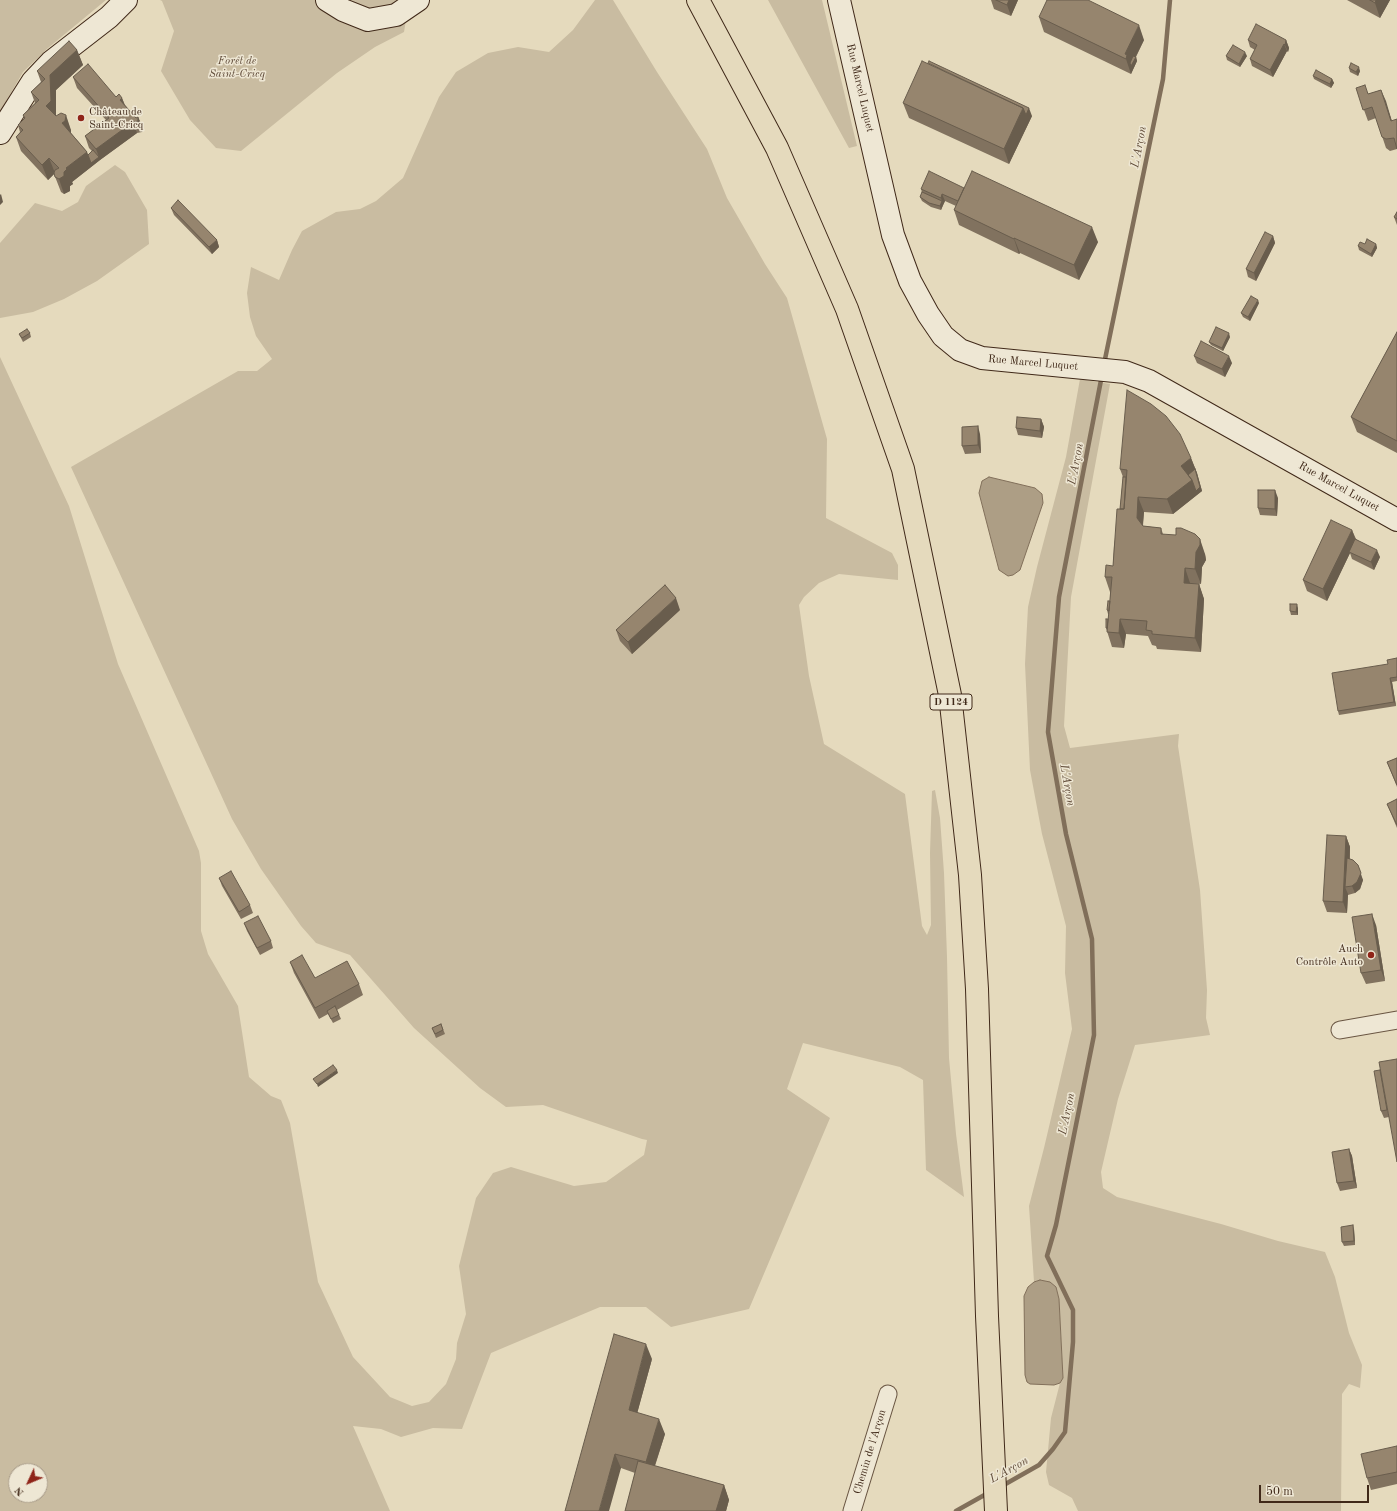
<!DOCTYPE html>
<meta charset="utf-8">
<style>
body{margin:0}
#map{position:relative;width:1397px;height:1511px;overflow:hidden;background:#e5dabd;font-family:"Old Standard TT",serif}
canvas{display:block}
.north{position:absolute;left:8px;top:1463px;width:40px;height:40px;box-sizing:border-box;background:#eee7d4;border:1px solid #a89b89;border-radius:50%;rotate:226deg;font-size:11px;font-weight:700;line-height:16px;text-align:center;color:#402919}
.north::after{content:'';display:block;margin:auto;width:14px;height:18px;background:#8f2418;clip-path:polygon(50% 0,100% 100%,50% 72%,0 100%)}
.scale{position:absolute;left:1259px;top:1485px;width:110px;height:18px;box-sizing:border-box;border:2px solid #402919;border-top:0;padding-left:5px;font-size:12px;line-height:14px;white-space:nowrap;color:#402919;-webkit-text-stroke:3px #eee7d4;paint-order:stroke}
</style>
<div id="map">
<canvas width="1397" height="1511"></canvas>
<div class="north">N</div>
<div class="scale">50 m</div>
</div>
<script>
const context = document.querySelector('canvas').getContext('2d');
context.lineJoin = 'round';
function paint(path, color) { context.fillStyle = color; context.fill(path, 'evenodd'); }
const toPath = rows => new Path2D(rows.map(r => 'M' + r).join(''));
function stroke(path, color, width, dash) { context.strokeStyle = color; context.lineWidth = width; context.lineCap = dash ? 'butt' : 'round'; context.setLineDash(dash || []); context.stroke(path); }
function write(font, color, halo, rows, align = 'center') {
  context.font = font + ' "Old Standard TT",serif'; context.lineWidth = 3; context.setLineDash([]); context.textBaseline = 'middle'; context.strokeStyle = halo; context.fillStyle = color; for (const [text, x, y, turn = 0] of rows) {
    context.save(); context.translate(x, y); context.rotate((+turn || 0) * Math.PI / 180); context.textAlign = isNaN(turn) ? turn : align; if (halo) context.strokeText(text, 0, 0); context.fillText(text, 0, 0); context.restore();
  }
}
paint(toPath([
 [0,0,106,0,48,48,23,72,0,112],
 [160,0,400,0,406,20,404,32,375,47,337,73,241,151,216,148,190,120,161,71,174,31,162,1],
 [595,0,613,0,657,72,707,149,727,198,765,264,787,298,827,439,826,518,892,553,898,565,898,580,839,574,819,583,804,597,799,605,809,676,824,744,905,794,922,926,927,935,931,925,930,853,932,791,935,790,940,818,944,873,947,957,949,1058,956,1134,964,1197,926,1170,923,1080,900,1067,803,1043,787,1089,830,1118,749,1309,671,1327,646,1307,600,1307,491,1353,462,1429,433,1428,401,1437,381,1429,353,1426,390,1511,0,1511,0,357,69,506,118,664,199,851,201,863,201,931,208,954,238,1006,249,1077,271,1096,281,1100,290,1123,318,1282,353,1357,390,1397,412,1406,429,1402,446,1384,456,1359,457,1343,466,1314,459,1266,476,1198,493,1173,511,1167,574,1186,606,1182,644,1155,647,1140,642,1139,543,1105,506,1107,480,1088,414,1028,350,955,316,943,301,926,261,869,232,819,71,467,238,371,257,371,272,359,256,336,250,317,247,293,251,267,279,280,292,250,302,231,336,212,360,209,376,201,403,178,439,97,456,72,488,53,518,47,549,52,573,30],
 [16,1471,40,1471,40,1495,16,1495],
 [768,0,822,0,857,146,849,148],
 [115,165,125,172,147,210,149,244,97,281,64,299,33,312,0,318,0,243,35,203,62,211,78,202,86,186],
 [1080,379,1110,384,1071,597,1064,726,1070,748,1179,734,1178,746,1200,890,1207,990,1206,1018,1210,1035,1135,1045,1118,1099,1101,1172,1103,1188,1117,1197,1221,1224,1278,1241,1325,1252,1335,1277,1349,1333,1362,1365,1360,1388,1349,1384,1342,1394,1341,1511,1078,1511,1072,1498,1049,1485,1046,1472,1051,1418,1060,1383,1063,1378,1059,1299,1056,1287,1040,1280,1034,1282,1029,1206,1044,1148,1072,1029,1065,973,1066,926,1042,834,1030,770,1025,664,1028,607,1037,567,1066,457]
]), '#c9bca1');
const water = toPath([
 [989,477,1035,488,1042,494,1043,503,1020,570,1013,575,1008,576,999,570,979,493,982,481,989,477],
 [1040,1280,1050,1282,1056,1287,1059,1299,1063,1378,1060,1383,1054,1385,1030,1384,1027,1382,1025,1375,1024,1296,1028,1287,1034,1282,1040,1280]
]);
paint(water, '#ad9e85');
stroke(water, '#816f5a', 1);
stroke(toPath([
 [1104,364,1163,79,1170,0],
 [1002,1486,1039,1465,1053,1449,1065,1432,1073,1342,1073,1310,1047,1256,1056,1225,1094,1035,1092,939,1066,834,1048,732,1059,597,1102,375],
 [956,1511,988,1493]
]), '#816f5a', 4.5);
const street = toPath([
 [1340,1030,1397,1020],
 [852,1511,888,1394]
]);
const secondary = toPath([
 [327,0,343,10,368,20,396,15,418,0],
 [839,0,893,235,910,281,928,314,943,336,960,350,982,358,1125,372,1149,381,1397,520],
 [0,133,33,81,51,62,109,17,126,0]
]);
const highway = toPath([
 [698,0,777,148,847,309,903,469,950,695,970,875,977,989,987,1316,996,1511]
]);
stroke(street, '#695542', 19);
stroke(secondary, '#402919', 24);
stroke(highway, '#402919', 24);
stroke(street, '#eee7d4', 17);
stroke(secondary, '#eee7d4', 22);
stroke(highway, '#e5dabd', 22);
paint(toPath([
 [991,0,1018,0,1011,16,994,9],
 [1347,0,1390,0,1380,18],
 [1039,17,1144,40,1136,57,1137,61,1131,74,1044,32],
 [1248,40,1286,40,1289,48,1288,52,1287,51,1273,77,1252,66,1250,59,1255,50,1250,47],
 [77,50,83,65,56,90,56,116,71,130,71,133,87,152,88,155,92,151,89,148,85,136,106,120,77,88,73,77,116,97,122,98,125,105,136,118,138,117,143,128,142,132,137,133,100,160,72,182,73,184,70,186,70,191,64,194,61,192,54,174,48,180,21,151,16,137,20,132,18,125,24,119,23,115,35,103,31,92,41,82,37,71],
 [1226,56,1247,56,1240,67,1227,60],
 [1349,68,1360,71,1358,76,1350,72],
 [1313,76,1332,79,1334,83,1331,88,1314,79],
 [1356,88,1368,94,1381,90,1392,121,1397,149,1390,151,1386,148,1376,118,1368,121],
 [903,103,1032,116,1009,164,909,118],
 [964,188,1098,242,1079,280,1020,253,1019,254,959,225,954,210,956,206,945,201,941,210,931,207,922,201,920,197,922,192,921,189],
 [171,208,217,240,219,247,212,254,174,215],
 [1397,212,1397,225,1394,217],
 [1273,236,1275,243,1256,281,1248,277,1246,269],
 [1365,244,1376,244,1377,248,1372,257,1359,250,1358,246],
 [1259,303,1250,321,1243,317,1241,313],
 [1397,332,1397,453,1357,432,1351,417],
 [30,333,31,337,23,342,19,334],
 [1230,337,1223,351,1211,345,1209,342],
 [1194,356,1232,363,1225,377,1197,363],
 [1041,419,1044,427,1042,438,1018,435,1016,428],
 [980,434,981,453,965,454,962,446],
 [1191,458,1197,473,1202,491,1173,514,1144,512,1143,526,1161,528,1163,534,1205,554,1206,560,1202,567,1201,584,1190,583,1199,584,1204,599,1201,652,1157,649,1156,646,1152,645,1148,636,1126,634,1124,648,1112,647,1106,628,1108,619,1109,614,1108,614,1107,610,1110,601,1110,592,1105,577,1113,566,1114,546,1120,509,1123,477,1120,469],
 [1278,498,1277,516,1260,515,1258,508],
 [1352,530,1356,539,1380,557,1374,570,1352,559,1350,553,1327,601,1307,591,1303,580],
 [1298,608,1298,615,1291,615,1290,611],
 [680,610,632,654,620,641,616,630],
 [1397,658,1397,681,1392,682,1396,706,1339,715,1338,711,1388,664],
 [1397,758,1397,787,1387,762],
 [1397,799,1397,828,1387,804],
 [1346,836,1350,847,1350,859,1363,880,1360,889,1355,893,1348,895,1348,894,1347,913,1327,912,1323,901],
 [219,878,250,905,253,913,241,919,222,886],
 [244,923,271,941,273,948,260,955,247,931],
 [1376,925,1385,981,1366,984,1361,973],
 [290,962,315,978,359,984,363,995,337,1010,341,1019,333,1023,328,1014,319,1019,294,973],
 [441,1024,445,1034,436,1038,432,1028],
 [1380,1070,1389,1117,1384,1118,1381,1111],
 [1349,1149,1352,1156,1357,1188,1340,1191,1337,1183],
 [1354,1229,1355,1245,1344,1246,1342,1242],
 [652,1359,637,1413,665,1434,655,1466,724,1485,729,1500,726,1511,625,1511,635,1473,621,1468,565,1511],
 [1397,1446,1397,1484,1371,1490,1367,1478]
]), '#81725f');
paint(toPath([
 [1009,0,1018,0,1011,16,1007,5],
 [1376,0,1390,0,1380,18,1375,3],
 [1139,25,1144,40,1131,66,1136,57,1137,61,1131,74,1126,59,1125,54],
 [1286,40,1289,48,1288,52,1285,45],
 [1284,44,1287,51,1273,77,1270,70],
 [77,50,83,65,56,90,56,116,51,121,46,106,50,75],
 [1245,52,1247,56,1240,67,1239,64],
 [1359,67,1360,71,1358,76,1356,72],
 [1332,79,1334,83,1331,88,1330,84],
 [1381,90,1386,101,1395,132,1391,121],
 [122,98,126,109,120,100],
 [1023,108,1029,108,1032,116,1009,164,1004,149],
 [66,115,71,130,71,135,62,123],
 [138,117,143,128,142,132,138,121],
 [133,122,137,133,100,160,72,182,73,184,70,186,70,191,64,194,59,179,66,168,87,152,91,163,99,157,96,149],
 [49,158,55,173,48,180,42,165],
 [1,194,3,202,0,205,0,195],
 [942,194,945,201,943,205,941,198],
 [942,201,943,205,941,210,940,206],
 [1092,227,1098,242,1079,280,1074,265],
 [1273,236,1275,243,1256,281,1254,273],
 [1014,238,1020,253,1019,254,1014,239],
 [217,240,219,247,212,254,209,247],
 [1376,244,1377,248,1372,257,1371,254],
 [1258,300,1259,303,1250,321,1248,317],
 [1229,333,1230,337,1223,351,1222,348],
 [1229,356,1232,363,1225,377,1222,369],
 [1041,419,1044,427,1042,438,1040,431],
 [978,426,980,434,981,453,978,445],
 [1191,458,1197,473,1202,491,1173,514,1167,499,1192,480,1196,473,1187,480,1181,466],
 [1275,490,1278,498,1277,516,1275,509],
 [1138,497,1144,512,1142,532,1137,518],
 [1352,530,1356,541,1349,552,1350,553,1327,601,1323,589],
 [1200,539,1205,554,1206,560,1202,567,1201,584,1195,569,1196,552],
 [1377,550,1380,557,1374,570,1371,562],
 [1185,568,1190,583,1189,598,1184,583],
 [1199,584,1204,599,1201,652,1195,638],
 [676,598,680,610,632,654,628,642],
 [1297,604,1298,608,1298,615,1296,612],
 [1120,619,1126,634,1124,648,1119,633],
 [1390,678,1392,682,1396,706,1394,702],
 [1346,836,1350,847,1348,886,1345,887,1348,894,1347,913,1343,902],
 [1358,865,1363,880,1360,889,1355,893,1352,886],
 [1372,914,1376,925,1385,981,1381,970],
 [337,1070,338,1073,318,1087,317,1084],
 [1349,1149,1352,1156,1357,1188,1354,1181],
 [1353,1225,1354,1229,1355,1245,1354,1241],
 [646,1344,652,1359,634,1425,629,1410],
 [659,1419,665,1434,651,1477,646,1462],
 [615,1454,621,1468,609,1511,599,1511],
 [724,1485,729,1500,726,1511,716,1511]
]), '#695d4d');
const building = toPath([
 [996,0,1009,0,1007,5,996,0],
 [1047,0,1088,0,1139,25,1125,54,1127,55,1126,59,1039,17,1047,0],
 [1370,0,1376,0,1375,3,1370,0],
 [1256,24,1286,40,1285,45,1284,44,1270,70,1250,59,1257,45,1248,40,1256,24],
 [69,41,77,50,50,75,51,101,46,106,56,116,61,113,66,115,65,121,62,123,87,152,66,168,67,169,64,172,64,176,59,179,55,177,54,173,55,170,59,168,49,158,42,165,16,137,23,130,18,125,25,118,23,115,39,100,31,92,45,79,37,71,69,41],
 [1233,45,1245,52,1239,64,1226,56,1233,45],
 [1133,56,1136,57,1131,66,1130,63,1133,56],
 [922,61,1023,108,1004,149,903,103,922,61],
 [929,61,1029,108,1026,115,1023,108,928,63,929,61],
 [1351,63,1359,67,1356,72,1349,68,1351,63],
 [88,64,116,97,119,94,122,98,120,100,136,118,138,117,138,121,133,122,96,149,85,136,109,118,73,77,88,64],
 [1316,70,1332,79,1330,84,1313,76,1316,70],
 [1365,85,1368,94,1381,90,1391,121,1397,119,1397,149,1394,138,1386,139,1382,137,1372,107,1363,110,1356,88,1365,85],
 [93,150,99,157,91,163,88,155,93,150],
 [929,171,964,188,958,201,942,194,941,198,921,189,929,171],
 [972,171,1092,227,1074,265,1014,238,1014,239,954,210,972,171],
 [922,192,942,201,940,206,929,203,920,197,922,192],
 [178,200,217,240,209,247,171,208,178,200],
 [1397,212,1397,219,1394,217,1397,212],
 [1265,232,1273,236,1254,273,1246,269,1265,232],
 [1367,239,1376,244,1371,254,1358,246,1360,242,1365,244,1367,239],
 [1251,296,1258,300,1248,317,1241,313,1251,296],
 [1216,327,1229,333,1222,348,1209,342,1216,327],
 [27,329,30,333,22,338,19,334,27,329],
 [1397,332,1397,441,1351,417,1397,332],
 [1201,341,1229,356,1222,369,1194,356,1201,341],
 [1127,390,1151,404,1166,416,1180,434,1191,458,1181,466,1192,480,1167,499,1138,497,1137,518,1143,526,1161,528,1161,534,1176,535,1176,528,1181,528,1195,534,1200,539,1200,545,1196,552,1195,569,1185,568,1184,583,1199,584,1195,638,1152,634,1152,631,1146,630,1147,621,1120,619,1119,633,1107,632,1112,577,1105,577,1106,565,1113,566,1117,509,1124,509,1127,470,1120,469,1127,390],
 [1017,417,1041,419,1040,431,1016,428,1017,417],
 [978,426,978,445,962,446,962,427,978,426],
 [1195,469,1200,487,1196,491,1192,480,1188,475,1195,469],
 [1123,477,1126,477,1124,509,1120,509,1123,477],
 [1258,490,1275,490,1275,509,1258,508,1258,490],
 [1331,520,1352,530,1323,589,1303,580,1331,520],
 [1355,539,1377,550,1371,562,1349,552,1355,539],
 [665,585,676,598,628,642,616,630,665,585],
 [1108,601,1110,601,1109,611,1107,610,1108,601],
 [1290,604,1297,604,1296,612,1290,611,1290,604],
 [1106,619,1108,619,1107,628,1106,628,1106,619],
 [1397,658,1397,677,1390,678,1394,702,1338,711,1332,673,1388,664,1387,660,1397,658],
 [1397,758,1397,785,1387,762,1397,758],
 [1397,799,1397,825,1387,804,1397,799],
 [1327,835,1346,836,1343,902,1323,901,1327,835],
 [1347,858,1353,860,1358,865,1361,873,1357,882,1352,886,1345,887,1347,858],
 [231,871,250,905,239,912,219,878,231,871],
 [1372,914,1381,970,1361,973,1352,917,1372,914],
 [258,916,271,941,257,948,244,923,258,916],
 [302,955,315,978,347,961,359,984,315,1008,290,962,302,955],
 [335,1006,339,1015,331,1019,327,1011,335,1006],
 [441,1024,443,1030,435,1034,432,1028,441,1024],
 [1397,1059,1397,1162,1379,1062,1397,1059],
 [333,1065,337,1070,317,1084,313,1079,333,1065],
 [1380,1070,1387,1110,1381,1111,1374,1071,1380,1070],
 [1349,1149,1354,1181,1337,1183,1332,1152,1349,1149],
 [1353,1225,1354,1241,1342,1242,1341,1227,1353,1225],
 [614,1334,646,1344,629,1410,659,1419,646,1462,615,1454,599,1511,565,1511,614,1334],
 [1397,1446,1397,1472,1367,1478,1361,1454,1397,1446],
 [638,1461,724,1485,716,1511,625,1511,638,1461]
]);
paint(building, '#96856e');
stroke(building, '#695d4d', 1);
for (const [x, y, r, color] of [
 [81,118,4,"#8f2418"],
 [1371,955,4,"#8f2418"]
]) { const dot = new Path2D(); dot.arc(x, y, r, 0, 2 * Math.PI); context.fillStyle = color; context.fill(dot); stroke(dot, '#eee7d4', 1.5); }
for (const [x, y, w] of [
 [951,702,42]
]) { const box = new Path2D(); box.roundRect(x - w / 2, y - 8, w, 16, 3); context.fillStyle = '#eee7d4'; context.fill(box); stroke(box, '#402919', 1); }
write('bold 10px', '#402919', null, [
 ["D 1124",951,702]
]);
write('italic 11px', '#5b4634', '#eee7d4', [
 ["Forêt de",237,61],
 ["Saint-Cricq",237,74]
]);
write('11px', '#402919', '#eee7d4', [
 ["Rue Marcel Luquet",860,88,77],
 ["Rue Marcel Luquet",1033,363,5],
 ["Rue Marcel Luquet",1339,487,29],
 ["Chemin de l'Arçon",870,1452,-73]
]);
write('11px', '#402919', '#eee7d4', [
 ["Château de",89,112],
 ["Saint-Cricq",89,125],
 ["Auch",1363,949,"right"],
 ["Contrôle Auto",1363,962,"right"]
], 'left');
write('italic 12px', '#614c39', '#eee7d4', [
 ["L'Arçon",1139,147,-79],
 ["L'Arçon",1076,464,-79],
 ["L'Arçon",1067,785,80],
 ["L'Arçon",1067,1114,-78],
 ["L'Arçon",1009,1470,-29]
]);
</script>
